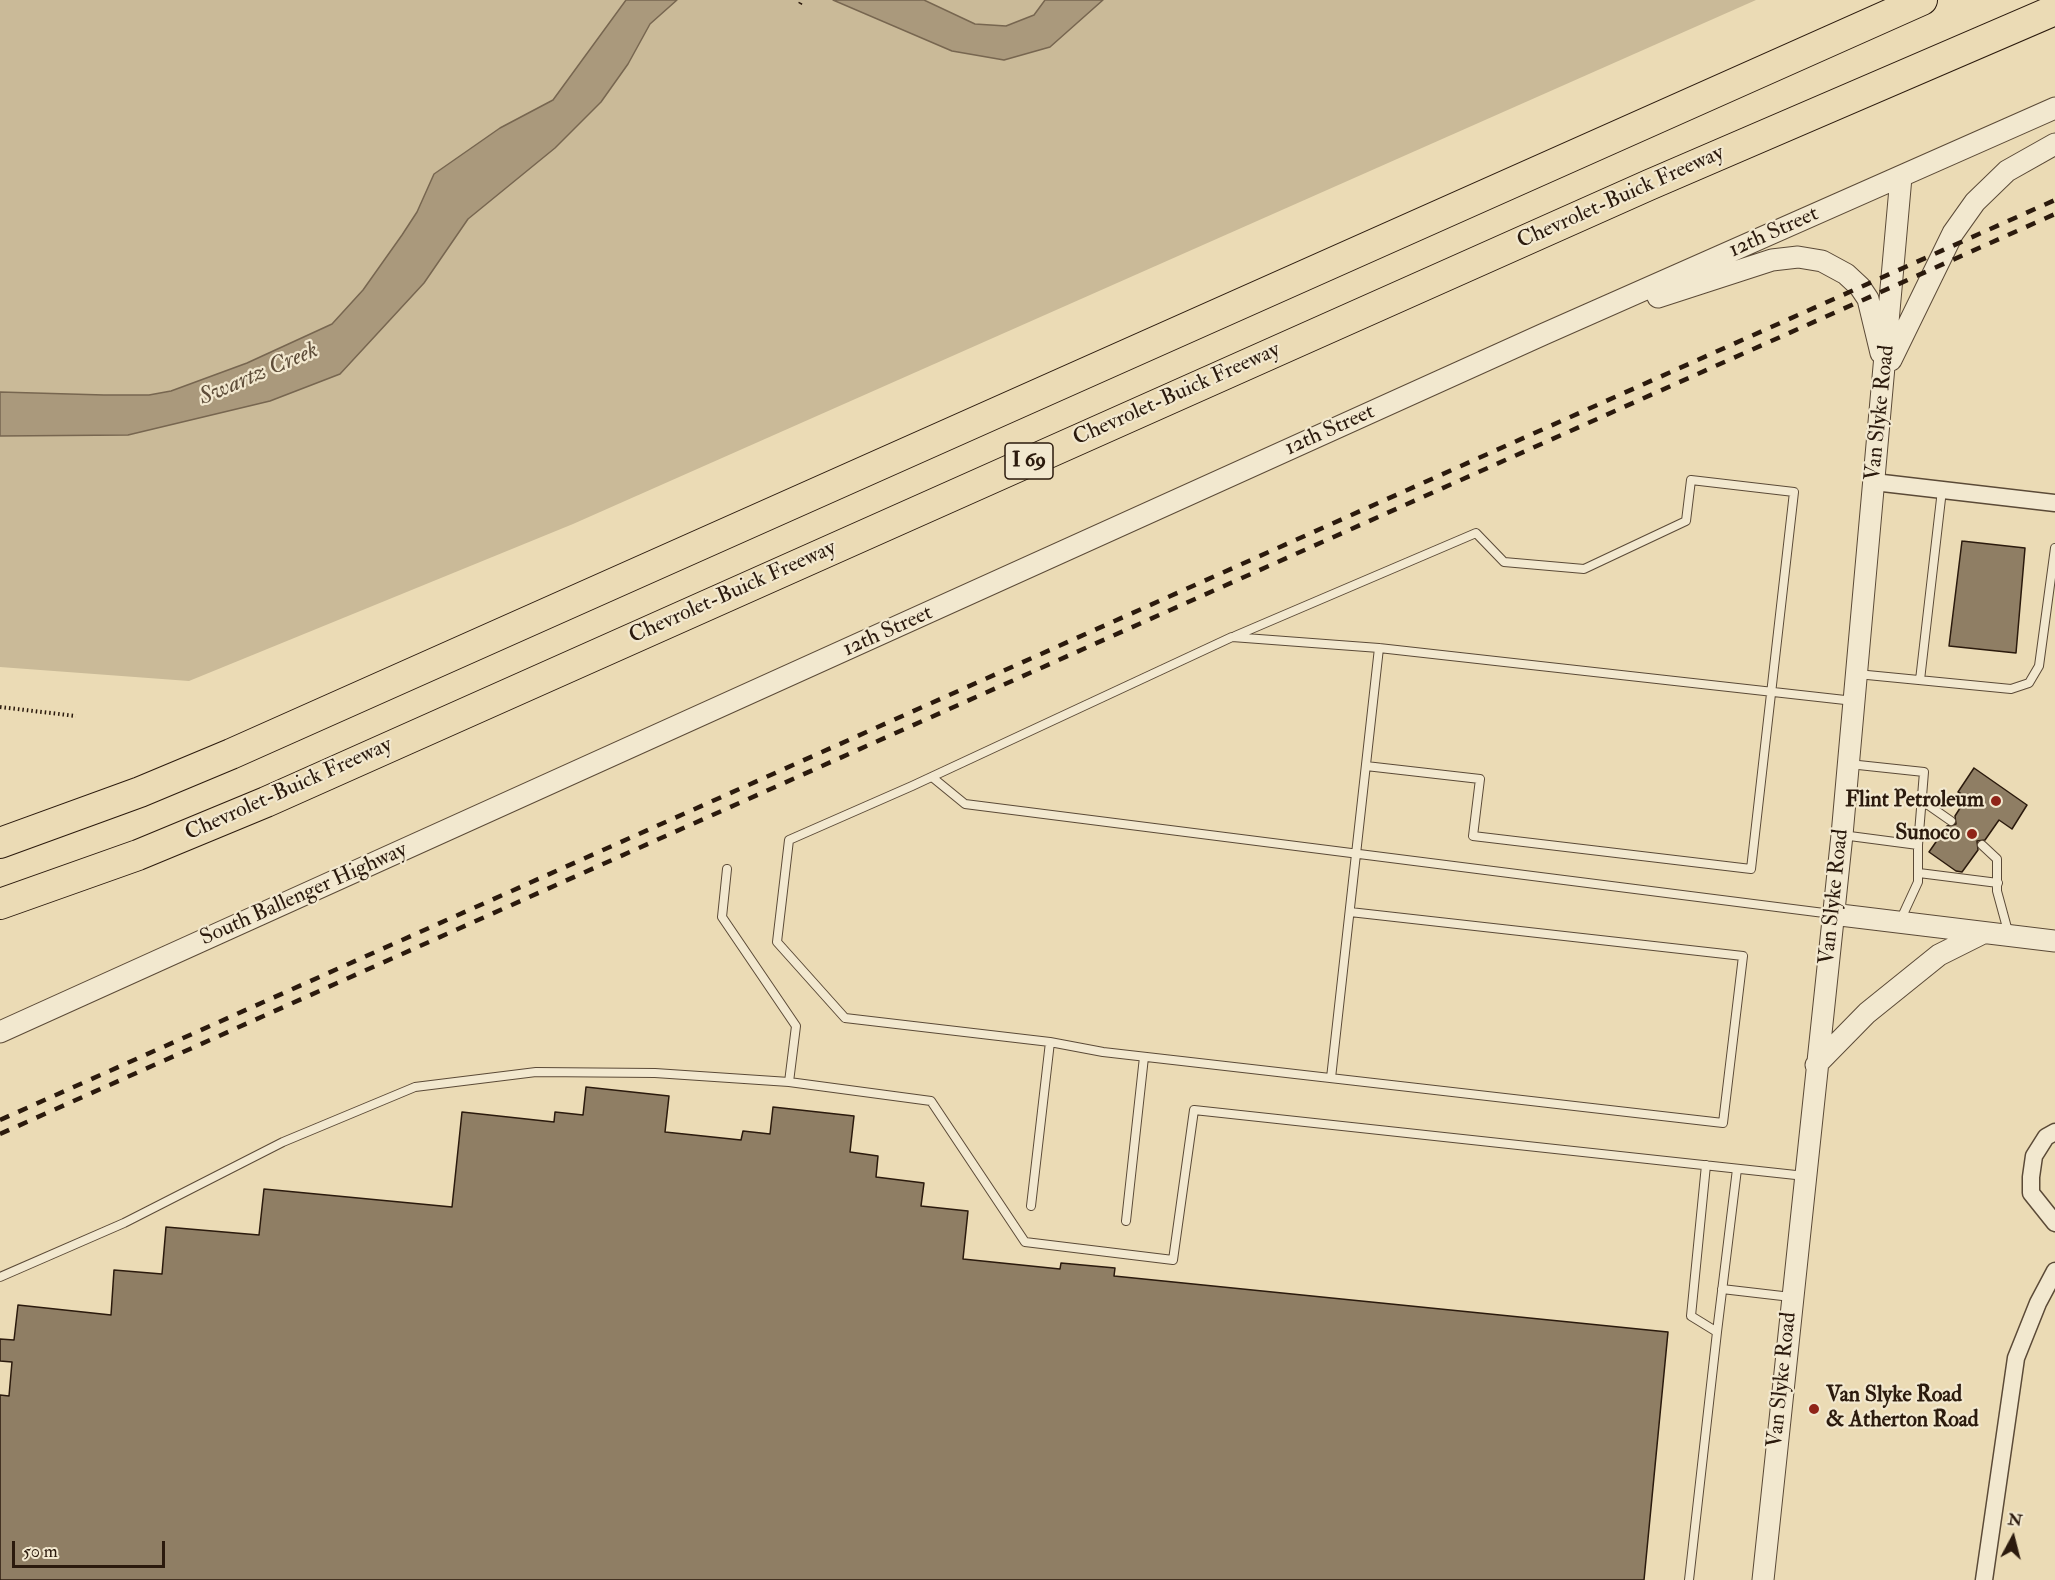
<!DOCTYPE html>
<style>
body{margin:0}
#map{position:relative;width:2055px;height:1580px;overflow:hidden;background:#ebdbb5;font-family:"IM FELL Double Pica",serif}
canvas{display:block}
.north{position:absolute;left:1983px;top:1508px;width:60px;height:60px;-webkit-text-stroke:4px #f2e8cf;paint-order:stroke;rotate:7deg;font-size:16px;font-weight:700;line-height:24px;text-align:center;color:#2b1a0d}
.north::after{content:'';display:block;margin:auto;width:21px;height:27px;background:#2b1a0d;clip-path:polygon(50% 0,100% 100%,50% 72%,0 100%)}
.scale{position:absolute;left:12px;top:1541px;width:153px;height:27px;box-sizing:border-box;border:3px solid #2b1a0d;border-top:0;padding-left:8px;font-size:18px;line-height:21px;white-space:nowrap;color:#2b1a0d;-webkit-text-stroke:4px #f2e8cf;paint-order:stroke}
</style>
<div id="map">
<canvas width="2055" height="1580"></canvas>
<div class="north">N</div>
<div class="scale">50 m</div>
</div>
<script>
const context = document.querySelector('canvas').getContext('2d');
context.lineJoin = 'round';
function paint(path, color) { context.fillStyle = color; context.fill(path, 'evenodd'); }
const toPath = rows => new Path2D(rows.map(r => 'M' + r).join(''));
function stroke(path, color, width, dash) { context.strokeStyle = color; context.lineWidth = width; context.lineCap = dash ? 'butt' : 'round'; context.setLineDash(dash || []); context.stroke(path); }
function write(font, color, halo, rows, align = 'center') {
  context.font = font + ' "IM FELL Double Pica",serif'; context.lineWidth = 4.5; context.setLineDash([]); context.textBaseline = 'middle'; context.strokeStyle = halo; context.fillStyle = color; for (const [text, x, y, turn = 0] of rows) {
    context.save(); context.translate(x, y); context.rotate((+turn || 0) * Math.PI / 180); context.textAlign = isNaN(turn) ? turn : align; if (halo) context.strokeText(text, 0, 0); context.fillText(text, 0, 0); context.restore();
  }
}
paint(toPath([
 [0,0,1756,0,573,524,189,681,0,667]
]), '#caba98');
const water = toPath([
 [626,0,677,0,650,24,628,64,601,102,555,148,468,219,424,283,340,374,270,401,128,435,0,436,0,392,104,395,149,395,171,391,247,363,332,324,363,290,402,235,417,212,434,174,500,128,553,100,626,0],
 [833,0,924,0,975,24,1006,26,1034,15,1045,0,1103,0,1050,47,1004,60,952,51,833,0]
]);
paint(water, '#aa997c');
stroke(water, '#776650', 1.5);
const building = toPath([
 [1962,541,2025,548,2016,653,1949,646,1962,541],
 [1974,768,2027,805,2012,829,1999,820,1985,840,1977,841,1978,850,1962,872,1956,871,1929,852,1947,826,1956,824,1955,816,1967,797,1958,792,1974,768],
 [586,1087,669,1096,665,1132,741,1140,743,1131,770,1134,773,1107,854,1116,850,1152,878,1156,876,1177,924,1183,921,1206,968,1211,963,1259,1060,1269,1061,1263,1115,1268,1114,1276,1668,1332,1644,1580,0,1580,0,1395,9,1396,12,1362,0,1361,0,1339,14,1340,18,1305,111,1315,114,1270,162,1274,166,1227,259,1235,264,1189,452,1207,462,1112,554,1122,555,1112,583,1115,586,1087]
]);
paint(building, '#8f7e64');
stroke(building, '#2b1a0d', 1.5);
const service = toPath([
 [1235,636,1476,533,1504,562,1584,569,1686,521,1691,480,1794,492,1751,869,1473,836,1480,779,1366,766],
 [1857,674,2011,689,2029,683,2039,666,2055,548],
 [1920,680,1942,490],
 [932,777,965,804,1832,914],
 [1921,800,1951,821],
 [1842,835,1918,845,1924,772,1849,764],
 [1982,845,1997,859,1997,891,2009,935],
 [727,869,722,917,796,1026,789,1082],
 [1919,873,1998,883],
 [1900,921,1918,882,1918,845],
 [1050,1042,1103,1052,1723,1123,1743,956,1350,912],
 [1331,1078,1379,648],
 [1031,1206,1050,1042,845,1018,777,942,789,840,912,786,1232,637,1379,648,1854,701],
 [1126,1221,1144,1057],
 [0,1277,124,1223,283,1142,415,1087,536,1072,655,1073,789,1082,931,1101,1025,1242,1173,1260,1194,1110,1805,1176],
 [1722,1289,1791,1297],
 [1717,1332,1737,1169],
 [1689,1580,1717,1332,1691,1316,1706,1165]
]);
const minor = toPath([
 [1874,482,2055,503],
 [2055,1132,2046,1137,2034,1156,2031,1177,2031,1193,2055,1223],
 [1984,1580,2016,1358,2038,1303,2055,1271]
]);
const tertiary = toPath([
 [1658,297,1772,260,1798,257,1822,261,1846,274,1860,287,1868,299,1881,353],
 [1891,360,1953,233,1975,202,2007,171,2055,144],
 [1832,914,2055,941],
 [0,1032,1544,334,2055,108],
 [1816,1065,1867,1013,1939,955,1981,934],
 [1763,1580,1842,835,1901,177]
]);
const motorway = toPath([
 [0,843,140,792,231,754,1922,0],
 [0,904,138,855,266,802,1649,185,2055,10]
]);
stroke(service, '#5b4a37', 10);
stroke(minor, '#5b4a37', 19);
stroke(tertiary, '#5b4a37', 23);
stroke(motorway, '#2b1a0d', 32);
stroke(toPath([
 [800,4,802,0],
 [0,707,76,716]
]), '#2b1a0d', 4, [1.5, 3]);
stroke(service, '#f2e8cf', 8);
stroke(minor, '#f2e8cf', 16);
stroke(tertiary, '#f2e8cf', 21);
stroke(motorway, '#ebdbb5', 30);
stroke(toPath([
 [0,1120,2055,200],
 [0,1134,2055,214]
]), '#2b1a0d', 4.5, [10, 10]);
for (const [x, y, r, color] of [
 [1996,801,6,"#8f2418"],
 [1972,834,6,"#8f2418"],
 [1814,1409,6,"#8f2418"]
]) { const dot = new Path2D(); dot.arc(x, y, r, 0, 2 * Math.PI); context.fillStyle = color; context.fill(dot); stroke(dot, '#f2e8cf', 2); }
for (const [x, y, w] of [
 [1029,461,48]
]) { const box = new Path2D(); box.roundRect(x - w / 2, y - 18, w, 36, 4.5); context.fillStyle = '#f2e8cf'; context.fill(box); stroke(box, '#2b1a0d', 1.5); }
write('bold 21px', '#2b1a0d', null, [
 ["I 69",1029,461]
]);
write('22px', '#2b1a0d', '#f2e8cf', [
 ["Chevrolet-Buick Freeway",1621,198,-24],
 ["12th Street",1774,233,-24],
 ["Chevrolet-Buick Freeway",1177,395,-24],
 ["Van Slyke Road",1881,413,-84],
 ["12th Street",1330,431,-24],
 ["Chevrolet-Buick Freeway",733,593,-24],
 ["12th Street",888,632,-24],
 ["Chevrolet-Buick Freeway",289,790,-24],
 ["South Ballenger Highway",304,895,-24],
 ["Van Slyke Road",1835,897,-84],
 ["Van Slyke Road",1783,1380,-84]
]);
write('bold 22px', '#2b1a0d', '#f2e8cf', [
 ["Flint Petroleum",1984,801],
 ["Sunoco",1960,834],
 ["Van Slyke Road",1826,1396,"left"],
 ["& Atherton Road",1826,1421,"left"]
], 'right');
write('italic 24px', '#5e4d39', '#f2e8cf', [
 ["Swartz Creek",259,375,-23]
]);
</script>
